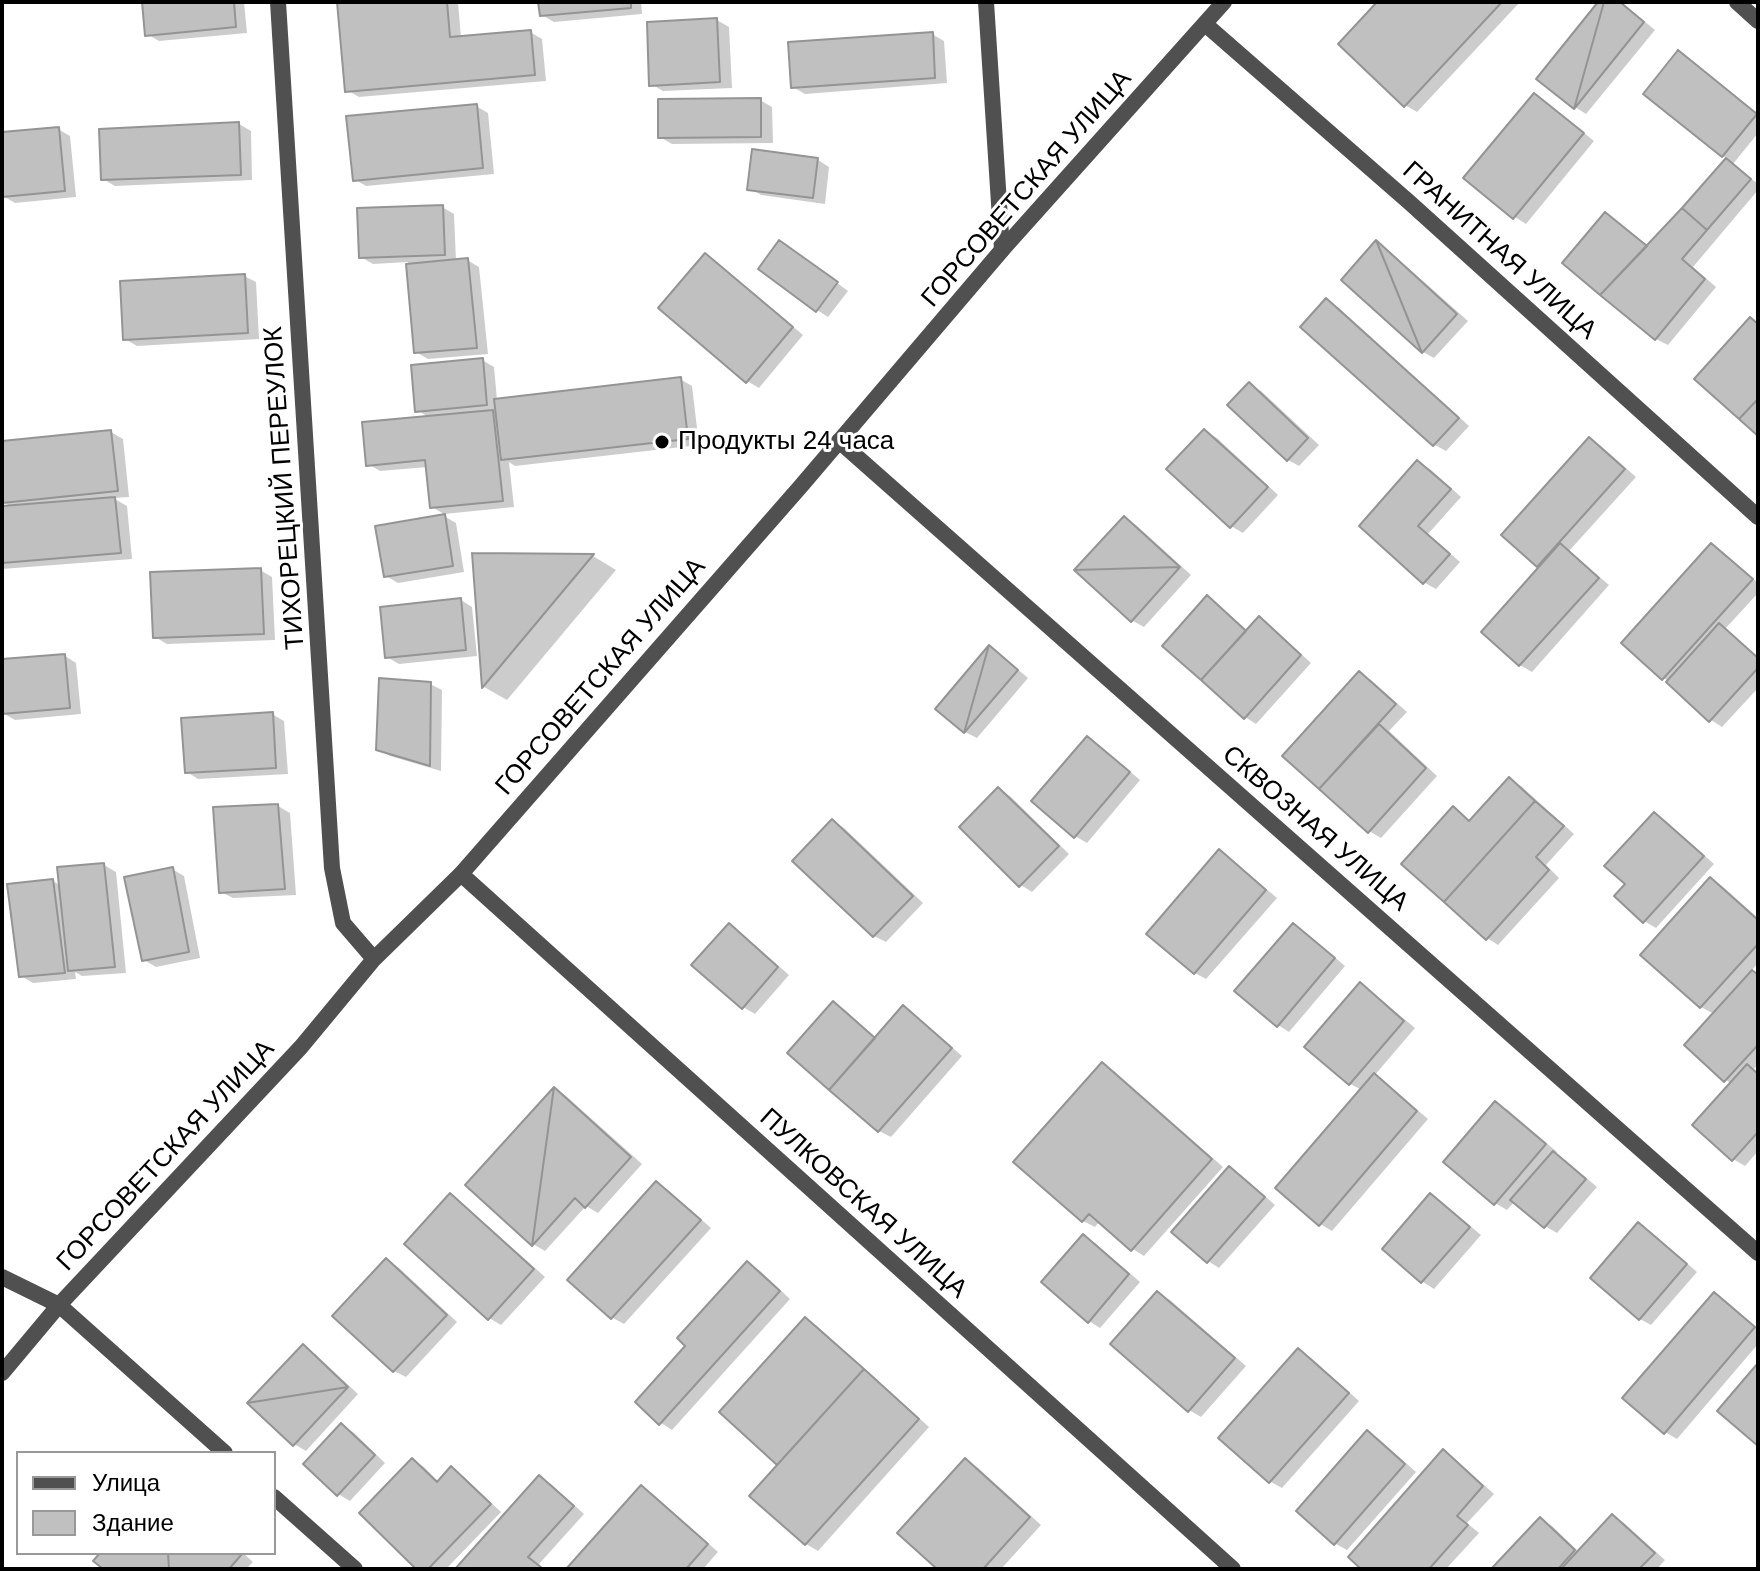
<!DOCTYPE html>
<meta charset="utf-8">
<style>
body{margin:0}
#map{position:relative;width:1760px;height:1571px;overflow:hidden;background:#fff;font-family:Helvetica,sans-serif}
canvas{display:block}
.frame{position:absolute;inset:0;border:4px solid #000;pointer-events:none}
.legend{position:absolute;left:16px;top:1451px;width:260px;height:104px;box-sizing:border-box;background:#fff;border:2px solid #999;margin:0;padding:10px 14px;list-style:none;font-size:24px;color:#000}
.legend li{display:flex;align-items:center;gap:16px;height:40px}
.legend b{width:40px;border:2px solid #999}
</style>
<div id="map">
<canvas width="1760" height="1571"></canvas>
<div class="frame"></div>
<ul class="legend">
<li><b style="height:10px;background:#505050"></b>Улица</li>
<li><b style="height:22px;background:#c0c0c0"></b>Здание</li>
</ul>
</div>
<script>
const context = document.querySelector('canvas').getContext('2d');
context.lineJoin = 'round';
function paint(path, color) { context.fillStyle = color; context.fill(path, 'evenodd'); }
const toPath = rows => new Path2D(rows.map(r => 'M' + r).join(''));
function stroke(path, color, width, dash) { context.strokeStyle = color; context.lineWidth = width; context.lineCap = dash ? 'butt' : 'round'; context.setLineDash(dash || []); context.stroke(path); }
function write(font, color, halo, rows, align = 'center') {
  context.font = font + ' Helvetica,sans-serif'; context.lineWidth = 6; context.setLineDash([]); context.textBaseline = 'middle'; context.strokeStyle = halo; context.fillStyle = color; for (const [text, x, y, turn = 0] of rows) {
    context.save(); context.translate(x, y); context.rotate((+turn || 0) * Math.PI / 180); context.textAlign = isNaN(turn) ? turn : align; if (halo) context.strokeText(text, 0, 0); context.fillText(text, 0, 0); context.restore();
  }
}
paint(toPath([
 [144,2,244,2,247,33,159,41,147,34],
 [339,2,458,2,461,38,530,32,542,39,546,81,359,97,347,90],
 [540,2,641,2,642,14,554,22,542,15],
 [1380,2,1520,2,1417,112,1405,105],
 [1601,2,1621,2,1655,30,1586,114,1575,107],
 [717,20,729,27,732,88,663,91,651,84],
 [932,34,944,41,947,83,805,94,793,87],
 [1678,53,1690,59,1758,114,1758,133,1733,164,1758,184,1758,190,1693,267,1716,287,1668,345,1656,339,1565,263,1605,214,1617,221,1649,247,1728,159,1723,156],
 [1534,95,1546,102,1594,141,1526,224,1515,217],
 [760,100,772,107,773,143,672,144,660,137],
 [476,106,488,113,494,174,366,186,354,179],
 [239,124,251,131,252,180,115,186,103,179],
 [58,129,70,136,76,197,15,203,3,196,2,134],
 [818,160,829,167,825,204,761,195,749,188],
 [442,207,454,214,456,261,467,260,479,267,488,354,428,359,416,352,408,262,373,264,361,257],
 [1377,243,1388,250,1468,321,1434,358,1423,352],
 [791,249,848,291,828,317,817,310],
 [705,255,717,262,803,335,759,388,747,381],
 [244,276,256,282,259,339,137,346,125,339],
 [1326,300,1338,307,1469,426,1446,451,1435,445,1303,327],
 [482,360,494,367,497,400,680,379,692,386,699,445,515,466,509,462,514,507,444,514,432,507,428,467,380,471,368,464,430,418,417,410],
 [1249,385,1261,391,1319,445,1299,466,1288,460],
 [1205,431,1217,438,1278,495,1243,533,1231,526],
 [111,432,123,439,129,497,113,498,127,506,132,559,2,569,2,508,12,507,3,502,2,443],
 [1590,439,1601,446,1636,477,1569,551,1609,585,1532,672,1520,665,1484,631,1541,567,1538,565],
 [1418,462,1430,469,1461,497,1428,534,1460,562,1436,589,1425,583,1361,526],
 [444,516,456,523,464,572,398,583,386,576],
 [1124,518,1136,525,1191,575,1144,627,1133,621,1077,570],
 [1711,545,1723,552,1758,583,1758,593,1725,629,1758,657,1758,688,1722,727,1711,720,1669,681,1663,678],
 [474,555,593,556,616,570,507,700,484,687],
 [260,570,272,577,275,640,167,644,155,637],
 [1208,598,1219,605,1248,631,1259,619,1271,626,1311,663,1256,724,1245,717],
 [461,600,472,607,477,656,399,664,387,657],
 [990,648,1001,655,1028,678,977,738,965,732],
 [65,656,76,663,81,714,15,720,3,713,2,661],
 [1359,673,1371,680,1407,712,1389,731,1437,776,1381,838,1369,831,1285,756],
 [430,684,442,690,441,771,390,756,378,749],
 [272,714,284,721,288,774,198,779,187,772],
 [1087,739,1099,745,1140,780,1087,843,1075,836],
 [1509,780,1521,786,1574,834,1546,865,1559,878,1498,945,1487,938,1453,809,1472,822],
 [999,790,1010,796,1069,854,1032,892,1021,885],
 [278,806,290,813,296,895,233,898,221,892],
 [1654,814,1666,821,1714,864,1656,928,1644,921,1617,896,1628,884],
 [832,821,844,828,923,903,886,942,874,936,794,861],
 [1219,852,1231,859,1277,898,1206,979,1195,973],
 [104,865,116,872,126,973,82,976,75,972,76,979,33,983,21,976,53,881,61,886],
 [172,869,184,876,200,958,156,967,144,960],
 [1711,879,1722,886,1758,918,1758,963,1751,971,1758,975,1758,1064,1753,1070,1758,1073,1758,1151,1745,1166,1733,1159,1731,1084,1686,1045,1714,1014,1701,1007],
 [1294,925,1305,932,1345,966,1289,1032,1278,1025],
 [729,926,741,933,789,975,755,1014,743,1007],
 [1360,985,1372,992,1415,1028,1374,1076,1386,1083,1428,1119,1332,1231,1320,1224,1362,1090,1350,1084],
 [833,1003,845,1010,877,1039,904,1008,915,1015,962,1056,891,1137,879,1131],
 [1102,1065,1114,1071,1223,1167,1144,1256,1133,1249,1100,1221,1095,1227,1083,1221],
 [554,1089,566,1096,642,1164,598,1213,586,1206,545,1251,533,1244],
 [1496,1104,1508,1110,1557,1152,1555,1154,1565,1160,1597,1187,1557,1233,1545,1226,1515,1201,1507,1210,1495,1203],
 [1229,1169,1241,1175,1275,1205,1219,1268,1208,1261],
 [656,1183,668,1190,711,1228,624,1324,613,1318,570,1280],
 [1430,1195,1442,1202,1481,1235,1434,1289,1423,1282,1384,1248],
 [450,1196,462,1203,545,1277,501,1325,489,1318],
 [1639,1225,1650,1231,1697,1272,1651,1325,1640,1319],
 [1083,1236,1095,1243,1140,1282,1100,1328,1089,1321],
 [387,1261,398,1267,457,1322,406,1377,394,1371],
 [747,1263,759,1270,790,1299,672,1430,661,1423,688,1346],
 [1158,1293,1170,1300,1246,1366,1201,1417,1189,1410],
 [1714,1294,1726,1301,1758,1329,1758,1344,1677,1439,1665,1432],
 [806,1320,817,1326,929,1427,818,1551,806,1544,752,1496,780,1465,722,1412],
 [303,1347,315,1354,358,1394,306,1451,294,1444],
 [1298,1350,1310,1357,1359,1401,1282,1488,1271,1482,1221,1438],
 [342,1426,353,1432,385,1463,350,1501,338,1494],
 [1367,1433,1379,1439,1416,1472,1347,1550,1336,1544,1299,1511],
 [1444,1452,1455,1459,1494,1494,1467,1523,1479,1533,1446,1569,1365,1569],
 [413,1460,424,1467,439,1482,452,1469,463,1476,501,1512,446,1569,419,1569],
 [965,1461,977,1467,1041,1525,1001,1569,940,1569],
 [540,1477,551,1484,584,1514,539,1564,544,1569,458,1569],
 [642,1487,653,1494,718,1552,703,1569,568,1569],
 [1613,1516,1624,1523,1665,1560,1657,1569,1494,1569,1540,1520,1552,1526,1579,1552],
 [103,1553,243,1553,253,1562,246,1569,106,1569]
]), '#0003');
const building = toPath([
 [142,2,234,2,236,27,145,36,142,2],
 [337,2,447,2,450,37,531,30,535,75,345,92,337,2],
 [538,2,631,2,631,8,540,16,538,2],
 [1377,2,1502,2,1404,107,1338,44,1377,2],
 [1598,2,1604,2,1574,109,1536,79,1598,2],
 [1604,2,1620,2,1644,22,1574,109,1604,2],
 [717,18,720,82,649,86,647,22,717,18],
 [933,32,935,78,791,88,788,42,933,32],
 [1678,50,1757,114,1722,157,1643,94,1678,50],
 [1534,93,1584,133,1513,219,1463,178,1534,93],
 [761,98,761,137,658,138,658,99,761,98],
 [477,104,483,168,353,181,346,116,477,104],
 [239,122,241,175,101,180,99,129,239,122],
 [59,127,65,191,2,197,2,132,59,127],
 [752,149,818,158,813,198,747,190,752,149],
 [1726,158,1751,179,1707,230,1682,208,1726,158],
 [443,205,445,255,359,258,357,208,443,205],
 [1682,208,1707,230,1682,259,1705,279,1655,340,1600,295,1682,208],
 [1605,212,1647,246,1600,295,1562,263,1605,212],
 [779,240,838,282,816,312,758,269,779,240],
 [1376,240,1457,314,1422,353,1376,240],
 [1376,240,1422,353,1341,280,1376,240],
 [705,253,793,327,746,383,658,308,705,253],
 [468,258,477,348,414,353,406,264,468,258],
 [245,274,248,333,123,340,120,281,245,274],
 [1326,298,1459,418,1433,446,1300,327,1326,298],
 [1750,317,1758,324,1758,399,1739,419,1694,379,1750,317],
 [483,358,487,405,415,412,411,365,483,358],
 [681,377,688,439,501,460,494,399,681,377],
 [1249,382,1308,438,1287,461,1227,405,1249,382],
 [1758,399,1758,436,1739,419,1758,399],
 [493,410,503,501,430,508,425,460,366,466,362,422,493,410],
 [1204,429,1268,487,1230,528,1166,469,1204,429],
 [111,430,118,491,2,503,2,441,111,430],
 [1589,437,1625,469,1537,567,1501,535,1589,437],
 [1417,460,1451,489,1418,526,1450,554,1423,584,1359,526,1417,460],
 [115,497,121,553,2,563,2,506,115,497],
 [445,514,453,566,384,577,375,526,445,514],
 [1124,516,1180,567,1074,570,1124,516],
 [1560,543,1599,578,1519,666,1481,632,1560,543],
 [1711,543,1753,579,1662,680,1621,643,1711,543],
 [472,553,594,554,482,688,472,553],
 [1180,567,1131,622,1074,570,1180,567],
 [261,568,264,634,153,638,150,572,261,568],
 [1207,595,1246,631,1201,680,1162,646,1207,595],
 [461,598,466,650,385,658,380,607,461,598],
 [1259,616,1301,655,1244,719,1201,680,1259,616],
 [1719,623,1758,658,1758,668,1709,722,1666,682,1719,623],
 [989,645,1018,670,964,733,989,645],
 [989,645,964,733,935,709,989,645],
 [65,654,70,708,2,714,2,659,65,654],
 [1359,671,1396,704,1319,789,1282,756,1359,671],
 [379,678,431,682,430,766,376,750,379,678],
 [273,712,276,768,185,773,181,718,273,712],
 [1379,724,1426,768,1368,833,1319,789,1379,724],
 [1087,736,1130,772,1074,838,1031,801,1087,736],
 [1509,777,1535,801,1444,902,1401,864,1453,806,1469,821,1509,777],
 [998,787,1059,846,1019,887,959,827,998,787],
 [1535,801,1564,826,1536,857,1549,870,1486,940,1444,902,1535,801],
 [278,804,285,889,219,893,213,807,278,804],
 [1654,812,1704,856,1643,923,1614,896,1625,884,1604,866,1654,812],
 [832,819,913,896,873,937,792,861,832,819],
 [1219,849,1266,890,1194,974,1146,934,1219,849],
 [104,863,115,967,68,971,57,867,104,863],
 [173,867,189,952,142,961,124,877,173,867],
 [1710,877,1758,920,1758,944,1700,1008,1640,955,1710,877],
 [53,879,65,973,19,977,7,884,53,879],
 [729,923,778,967,742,1009,691,965,729,923],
 [1293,923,1335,958,1277,1027,1234,991,1293,923],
 [1752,970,1758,975,1758,1045,1724,1082,1684,1045,1752,970],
 [1360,982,1404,1021,1349,1085,1304,1047,1360,982],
 [833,1001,875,1038,829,1090,787,1053,833,1001],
 [903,1005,952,1048,878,1132,829,1090,903,1005],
 [1102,1062,1212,1159,1131,1251,1089,1214,1082,1222,1013,1162,1102,1062],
 [1747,1064,1758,1074,1758,1132,1732,1161,1692,1125,1747,1064],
 [1374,1073,1417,1111,1319,1226,1275,1188,1374,1073],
 [554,1087,631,1157,585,1208,575,1198,532,1246,554,1087],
 [554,1087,532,1246,465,1185,554,1087],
 [1495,1101,1546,1144,1494,1205,1443,1162,1495,1101],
 [1553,1151,1586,1179,1544,1228,1510,1200,1553,1151],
 [1229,1166,1265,1197,1207,1263,1171,1232,1229,1166],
 [656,1181,701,1220,611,1319,567,1280,656,1181],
 [450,1193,534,1269,488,1320,404,1244,450,1193],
 [1430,1193,1470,1227,1421,1283,1382,1249,1430,1193],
 [1638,1222,1687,1264,1639,1320,1590,1278,1638,1222],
 [1083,1234,1129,1274,1088,1323,1041,1282,1083,1234],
 [386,1258,447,1315,393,1372,332,1316,386,1258],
 [747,1261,780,1291,659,1425,635,1402,685,1346,677,1338,747,1261],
 [1157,1291,1235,1358,1188,1412,1110,1344,1157,1291],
 [1714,1292,1755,1327,1664,1434,1622,1398,1714,1292],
 [805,1317,864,1369,777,1465,719,1412,805,1317],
 [303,1344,348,1387,247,1403,303,1344],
 [1298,1348,1349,1393,1269,1483,1218,1438,1298,1348],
 [1758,1363,1758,1446,1717,1411,1758,1363],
 [864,1369,919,1419,805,1545,749,1496,864,1369],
 [348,1387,293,1446,247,1403,348,1387],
 [341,1423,375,1455,337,1496,303,1464,341,1423],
 [1367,1430,1405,1464,1334,1545,1296,1511,1367,1430],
 [1443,1449,1483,1486,1457,1516,1468,1525,1429,1569,1361,1569,1348,1557,1443,1449],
 [412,1458,437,1482,451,1466,491,1504,428,1569,416,1569,359,1513,412,1458],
 [965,1458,1030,1517,983,1569,937,1569,897,1533,965,1458],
 [539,1475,574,1506,528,1557,542,1568,455,1569,539,1475],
 [641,1485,708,1544,686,1569,566,1569,641,1485],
 [1612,1514,1655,1553,1639,1569,1561,1569,1612,1514],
 [1540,1517,1575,1550,1558,1569,1491,1569,1540,1517],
 [100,1553,168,1553,169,1569,103,1569,93,1561,100,1553],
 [168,1553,241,1553,242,1554,229,1569,169,1569,168,1553]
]);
paint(building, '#c0c0c0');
stroke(building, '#949494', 2);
stroke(toPath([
 [986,2,1002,250],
 [1737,2,1758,21],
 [1205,24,1409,202,1758,517],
 [839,441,1758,1253],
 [461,874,1233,1569],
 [59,1305,225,1453],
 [274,1497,355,1569]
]), '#505050', 16);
stroke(toPath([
 [278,2,332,868,343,923,374,959],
 [2,1277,59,1305],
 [2,1373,59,1305,301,1047,374,959,461,874,801,486,1002,250,1224,2]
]), '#505050', 16);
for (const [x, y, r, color] of [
 [662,442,8,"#000"]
]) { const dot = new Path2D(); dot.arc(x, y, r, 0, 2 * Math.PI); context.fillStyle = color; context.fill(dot); stroke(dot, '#fff', 3); }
write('26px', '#000', '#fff', [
 ["ГОРСОВЕТСКАЯ УЛИЦА",1027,189,-49],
 ["ГРАНИТНАЯ УЛИЦА",1499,251,42],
 ["ТИХОРЕЦКИЙ ПЕРЕУЛОК",285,488,-94],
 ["ГОРСОВЕТСКАЯ УЛИЦА",601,677,-49],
 ["СКВОЗНАЯ УЛИЦА",1315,829,41],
 ["ГОРСОВЕТСКАЯ УЛИЦА",166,1156,-47],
 ["ПУЛКОВСКАЯ УЛИЦА",863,1204,42]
]);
write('26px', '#000', '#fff', [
 ["Продукты 24 часа",678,442]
], 'left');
</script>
